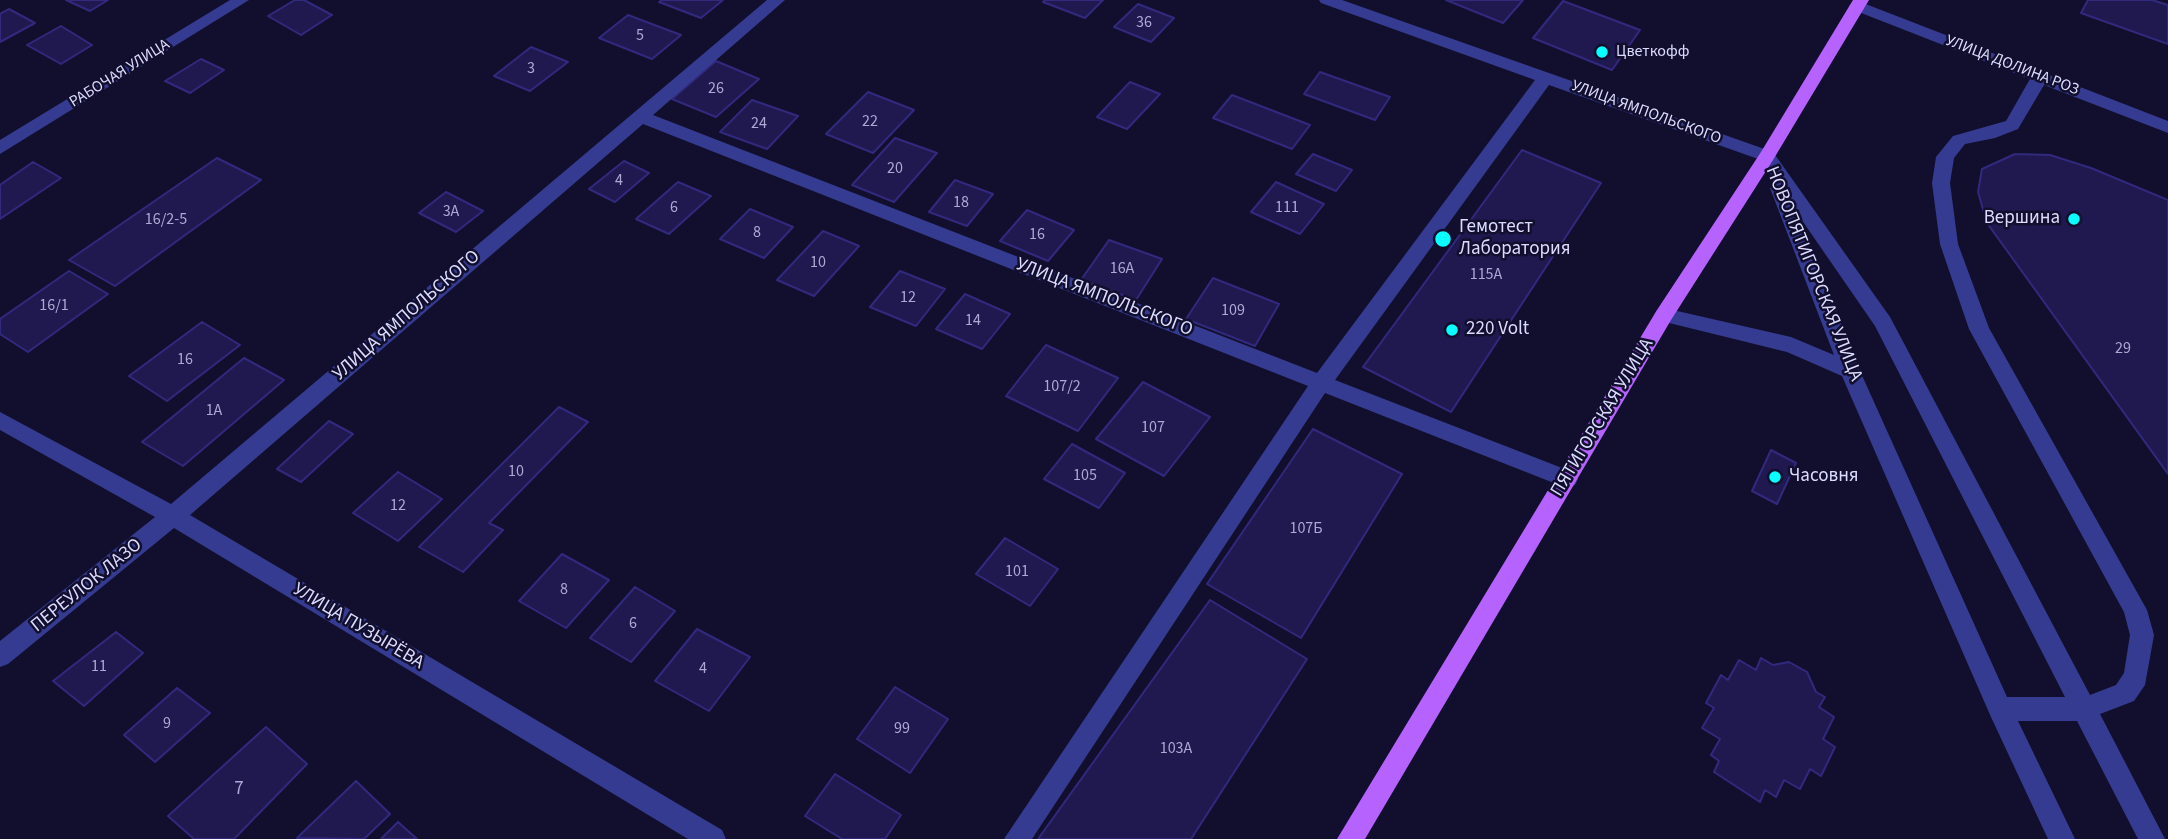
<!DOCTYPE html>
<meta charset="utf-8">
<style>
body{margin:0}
canvas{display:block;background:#110f2d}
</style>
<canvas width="2168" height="839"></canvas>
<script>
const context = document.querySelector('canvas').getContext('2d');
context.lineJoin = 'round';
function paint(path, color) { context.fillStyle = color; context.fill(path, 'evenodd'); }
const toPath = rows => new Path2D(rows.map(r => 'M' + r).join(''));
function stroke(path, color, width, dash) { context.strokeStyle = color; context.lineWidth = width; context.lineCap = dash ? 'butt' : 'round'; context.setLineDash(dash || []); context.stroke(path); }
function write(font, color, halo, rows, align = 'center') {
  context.font = font + ' "Source Sans 3",sans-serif'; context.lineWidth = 5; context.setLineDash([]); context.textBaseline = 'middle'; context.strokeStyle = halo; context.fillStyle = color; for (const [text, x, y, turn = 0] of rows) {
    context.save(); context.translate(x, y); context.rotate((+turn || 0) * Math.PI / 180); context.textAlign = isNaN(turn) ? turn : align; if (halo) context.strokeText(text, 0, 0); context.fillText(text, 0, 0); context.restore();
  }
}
const building = toPath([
 [66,0,108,0,90,11,66,0],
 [295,0,304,0,332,15,301,35,268,16,295,0],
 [662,0,723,0,701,18,659,2,662,0],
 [1045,0,1103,0,1085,18,1043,2,1045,0],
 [1446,0,1523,0,1503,23,1446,0],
 [2088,0,2152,0,2168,5,2168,44,2081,13,2088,0],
 [1563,1,1640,30,1612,70,1533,38,1563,1],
 [1138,4,1174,18,1151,42,1114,27,1138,4],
 [9,9,35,23,0,42,0,14,9,9],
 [628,15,681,35,652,59,599,38,628,15],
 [61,26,92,45,61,64,27,45,61,26],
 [531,47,568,62,530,91,494,76,531,47],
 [201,59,224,70,190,93,165,81,201,59],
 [716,61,759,79,716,117,672,99,716,61],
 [1320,72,1390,97,1375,120,1304,94,1320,72],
 [1130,82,1160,94,1127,129,1097,117,1130,82],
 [868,92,914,110,873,153,826,134,868,92],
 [1232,95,1310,125,1292,149,1213,118,1232,95],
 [752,100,798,116,767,149,720,132,752,100],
 [895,138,937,153,894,202,852,185,895,138],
 [1522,150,1601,183,1451,412,1363,367,1522,150],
 [1313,154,1352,170,1336,191,1296,174,1313,154],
 [2015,154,2050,155,2091,168,2168,200,2168,474,1987,223,1978,192,1982,169,2015,154],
 [217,158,261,180,115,286,69,260,217,158],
 [624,161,649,173,615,202,589,189,624,161],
 [33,162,61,178,0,219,0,185,33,162],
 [955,180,993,194,967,226,929,212,955,180],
 [678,182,711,196,669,234,636,219,678,182],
 [1276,182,1324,204,1300,234,1251,212,1276,182],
 [446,192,483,211,456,232,419,213,446,192],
 [750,209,793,227,764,258,720,239,750,209],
 [1027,210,1074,230,1048,261,1000,241,1027,210],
 [823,231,859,246,814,296,777,280,823,231],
 [1109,240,1162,259,1136,300,1081,280,1109,240],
 [69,271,108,294,28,352,0,334,0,319,69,271],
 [900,271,945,289,916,326,870,307,900,271],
 [1213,278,1279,304,1255,346,1186,319,1213,278],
 [965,294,1010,314,982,349,936,329,965,294],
 [202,322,240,345,167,401,129,376,202,322],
 [1046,345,1118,378,1078,431,1006,396,1046,345],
 [244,358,284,380,183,466,142,442,244,358],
 [1143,382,1210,417,1164,476,1096,439,1143,382],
 [559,407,588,422,489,523,503,530,463,572,419,547,559,407],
 [329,421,353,434,301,482,277,469,329,421],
 [1313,429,1402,474,1301,638,1207,584,1313,429],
 [1072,444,1125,473,1099,508,1044,479,1072,444],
 [1771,450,1796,463,1777,504,1752,491,1771,450],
 [398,472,442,499,398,541,353,513,398,472],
 [1005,538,1058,569,1030,606,976,574,1005,538],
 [562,554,609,580,566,628,519,601,562,554],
 [635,587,675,611,631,662,590,638,635,587],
 [1210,600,1307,659,1191,839,1038,839,1210,600],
 [697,629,750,657,709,711,655,681,697,629],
 [116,632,143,653,84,706,53,681,116,632],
 [1761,658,1773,665,1789,662,1807,672,1816,692,1825,697,1819,707,1834,717,1823,739,1835,747,1821,776,1810,769,1800,789,1784,780,1776,797,1765,790,1760,802,1714,772,1719,761,1711,755,1720,739,1702,728,1714,708,1706,703,1721,675,1728,680,1739,660,1756,670,1761,658],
 [895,687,948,719,910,773,857,739,895,687],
 [177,688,210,713,155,762,124,735,177,688],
 [266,727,307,764,234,839,194,839,168,816,266,727],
 [835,774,901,815,885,839,842,839,805,816,835,774],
 [356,781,390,814,364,839,297,838,356,781],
 [398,822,417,839,381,839,398,822]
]);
paint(building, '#1f1950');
stroke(building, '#31297e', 2);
paint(toPath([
 [230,0,249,0,0,154,0,140,230,0],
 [767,0,785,0,653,115,1317,373,1535,80,1321,3,1319,0,1342,0,1773,152,1890,317,2090,695,2116,685,2124,673,2130,635,2124,612,1969,329,1940,244,1932,183,1936,157,1953,136,2006,121,2030,79,1851,9,1849,6,1857,1,1863,3,2168,121,2168,133,2044,85,2018,129,1995,138,1965,144,1954,158,1950,183,1958,244,1989,328,2147,610,2154,635,2145,685,2134,701,2100,714,2165,839,2138,839,2077,721,2018,721,2075,839,2048,839,1991,717,1842,376,1787,352,1657,320,1654,315,1657,310,1664,308,1791,337,1834,355,1770,188,1776,183,1761,160,1549,85,1335,380,1575,473,1578,479,1575,485,1567,488,1559,485,1325,393,1032,839,1004,839,1308,386,643,124,190,515,722,830,726,839,688,839,174,528,8,664,0,667,0,641,155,517,0,430,0,412,171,504,767,0],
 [1799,216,1875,326,2065,697,2007,697,1860,371,1799,216]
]), '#353b90');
paint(toPath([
 [1853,0,1869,0,1773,160,1671,320,1365,839,1337,839,1657,310,1761,152,1853,0]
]), '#b562ff');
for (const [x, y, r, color] of [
 [1602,52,7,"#07ffff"],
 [2074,219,7,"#07ffff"],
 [1443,239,9,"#07ffff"],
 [1452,330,7,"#07ffff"],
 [1775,477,7,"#07ffff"]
]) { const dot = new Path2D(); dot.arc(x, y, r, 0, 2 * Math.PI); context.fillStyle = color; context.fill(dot); stroke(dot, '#110f2d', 2.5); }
write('16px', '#acaad3', null, [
 ["36",1144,23],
 ["5",640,36],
 ["3",531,69],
 ["26",716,89],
 ["22",870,122],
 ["24",759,124],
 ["20",895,169],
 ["4",619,181],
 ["18",961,203],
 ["6",674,208],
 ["111",1287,208],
 ["3А",451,212],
 ["16/2-5",166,220],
 ["8",757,233],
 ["16",1037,235],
 ["10",818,263],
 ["16А",1122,269],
 ["115А",1486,275],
 ["12",908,298],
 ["16/1",54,306],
 ["109",1233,311],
 ["14",973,321],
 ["29",2123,349],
 ["16",185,360],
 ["107/2",1062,387],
 ["1А",214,411],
 ["107",1153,428],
 ["10",516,472],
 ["105",1085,476],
 ["12",398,506],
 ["107Б",1306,529],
 ["101",1017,572],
 ["8",564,590],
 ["6",633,624],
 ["11",99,667],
 ["4",703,669],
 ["9",167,724],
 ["99",902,729],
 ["103А",1176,749]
]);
write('16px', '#dbdbff', '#110f2d', [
 ["Цветкофф",1616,52]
], 'left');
write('16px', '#dbdbff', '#110f2d', [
 ["УЛИЦА ДОЛИНА РОЗ",2012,66,21],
 ["РАБОЧАЯ УЛИЦА",120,74,-32],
 ["УЛИЦА ЯМПОЛЬСКОГО",1646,113,20]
]);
write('19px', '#dbdbff', '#110f2d', [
 ["Вершина",2060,219,"right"],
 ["Гемотест",1459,228],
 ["Лаборатория",1459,250],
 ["220 Volt",1466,330],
 ["Часовня",1789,477]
], 'left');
write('19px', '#dbdbff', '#110f2d', [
 ["НОВОПЯТИГОРСКАЯ УЛИЦА",1813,274,68],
 ["УЛИЦА ЯМПОЛЬСКОГО",1104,298,21],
 ["УЛИЦА ЯМПОЛЬСКОГО",407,316,-41],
 ["ПЯТИГОРСКАЯ УЛИЦА",1603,418,-59],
 ["ПЕРЕУЛОК ЛАЗО",87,586,-39],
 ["УЛИЦА ПУЗЫРЁВА",358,627,31]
]);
write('19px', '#acaad3', null, [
 ["7",239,790]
]);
</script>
